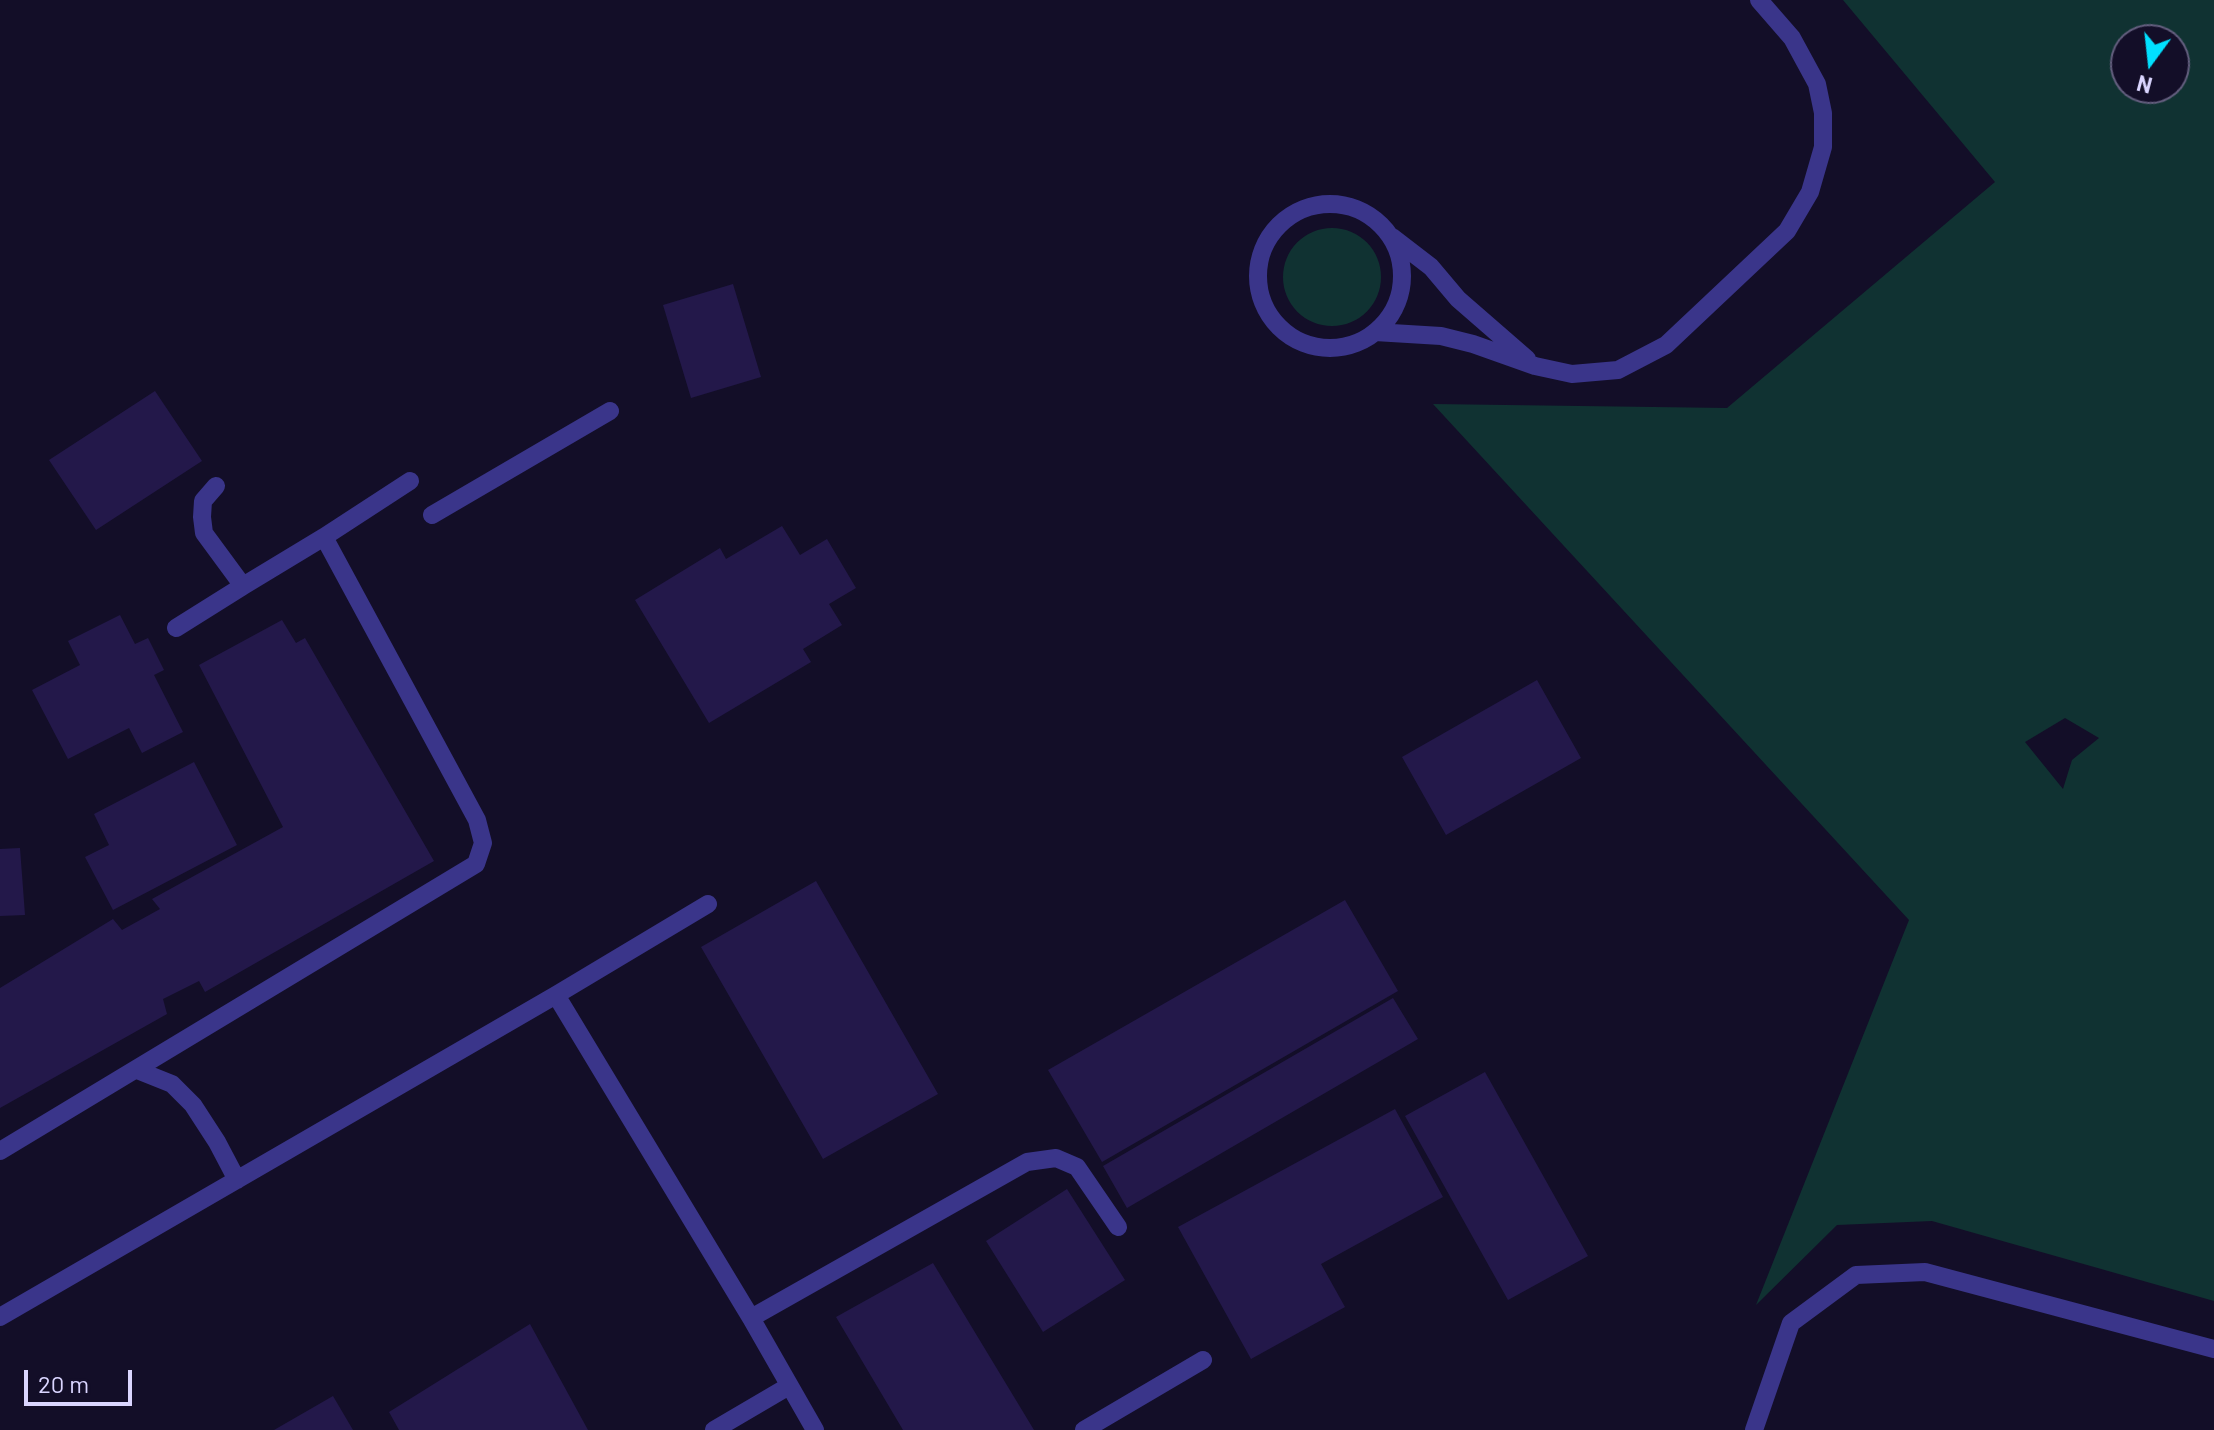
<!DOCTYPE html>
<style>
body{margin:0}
#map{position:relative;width:2214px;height:1430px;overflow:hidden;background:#130e28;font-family:Barlow,sans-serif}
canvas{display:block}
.north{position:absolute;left:2110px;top:24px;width:80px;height:80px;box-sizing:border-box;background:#130e28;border:2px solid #635e7e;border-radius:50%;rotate:195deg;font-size:22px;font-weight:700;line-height:32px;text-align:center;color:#dad5ff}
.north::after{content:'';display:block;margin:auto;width:28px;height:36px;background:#01e1ff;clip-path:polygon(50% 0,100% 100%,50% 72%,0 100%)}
.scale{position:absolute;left:24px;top:1370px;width:108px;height:36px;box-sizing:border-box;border:4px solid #dad5ff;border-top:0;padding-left:10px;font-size:24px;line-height:28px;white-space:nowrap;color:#dad5ff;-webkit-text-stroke:6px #130e28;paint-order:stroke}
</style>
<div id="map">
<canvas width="2214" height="1430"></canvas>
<div class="north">N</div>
<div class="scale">20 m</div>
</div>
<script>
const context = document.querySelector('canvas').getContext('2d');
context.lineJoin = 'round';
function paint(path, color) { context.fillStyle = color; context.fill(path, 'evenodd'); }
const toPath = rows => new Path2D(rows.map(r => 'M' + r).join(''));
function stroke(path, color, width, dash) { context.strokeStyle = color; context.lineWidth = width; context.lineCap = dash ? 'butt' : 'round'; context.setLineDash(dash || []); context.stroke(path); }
paint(toPath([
 [1843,0,2214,0,2214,1301,1932,1221,1837,1225,1756,1305,1909,920,1433,404,1727,408,1995,182],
 [2126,40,2174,40,2174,88,2126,88],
 [2065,718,2099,738,2072,760,2063,789,2025,742],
 '1283 277a49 49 0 1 1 98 0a49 49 0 1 1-98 0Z'
]), '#103232');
paint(toPath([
 [733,284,761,377,691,398,663,305],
 [155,391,202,461,96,530,49,460],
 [782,526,800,555,827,539,856,588,829,604,842,625,803,649,811,662,709,723,635,600,720,548,726,559],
 [120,615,135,644,148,638,164,670,154,675,183,732,142,753,129,728,68,759,32,690,80,665,68,641],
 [282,620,296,643,305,638,434,861,205,992,199,981,163,999,167,1014,0,1108,0,988,113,919,122,930,160,909,152,899,283,827,199,665],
 [1537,680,1581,758,1446,835,1402,757],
 [194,762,237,845,113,910,85,857,109,845,94,814],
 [20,848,25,915,0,916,0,849],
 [816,881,938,1094,823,1159,701,947],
 [1345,900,1398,991,1102,1162,1048,1070],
 [1393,998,1418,1039,1127,1208,1103,1166],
 [1485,1072,1588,1256,1508,1300,1405,1116],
 [1395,1109,1443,1197,1321,1264,1345,1307,1251,1359,1178,1227],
 [1067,1189,1125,1280,1043,1332,986,1241],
 [933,1263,1034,1430,903,1430,836,1317],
 [530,1324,588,1430,399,1430,389,1412],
 [333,1396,353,1430,274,1430]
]), '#23184a');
stroke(toPath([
 '1258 276a72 72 0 1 1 144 0a72 72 0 1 1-144 0Z',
 [1392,237,1431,267,1458,299,1527,359],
 [1375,332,1441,336,1473,344,1535,366,1572,374,1618,370,1666,345,1787,231,1810,192,1823,147,1823,113,1817,84,1792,38,1759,0],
 [216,486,203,501,202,517,204,533,243,586,324,537],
 [432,515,610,411],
 [176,628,243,586],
 [556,995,751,1318,815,1430],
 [137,1070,172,1084,193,1105,217,1142,237,1180],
 [0,1151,476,864,483,843,477,820,324,537,410,481],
 [0,1317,556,995,708,904],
 [751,1318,1027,1162,1056,1158,1077,1167,1118,1227],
 [714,1430,789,1386],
 [1084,1430,1203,1360],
 [1754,1430,1791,1323,1856,1275,1925,1272,2214,1349]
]), '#3a358a', 18);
</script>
